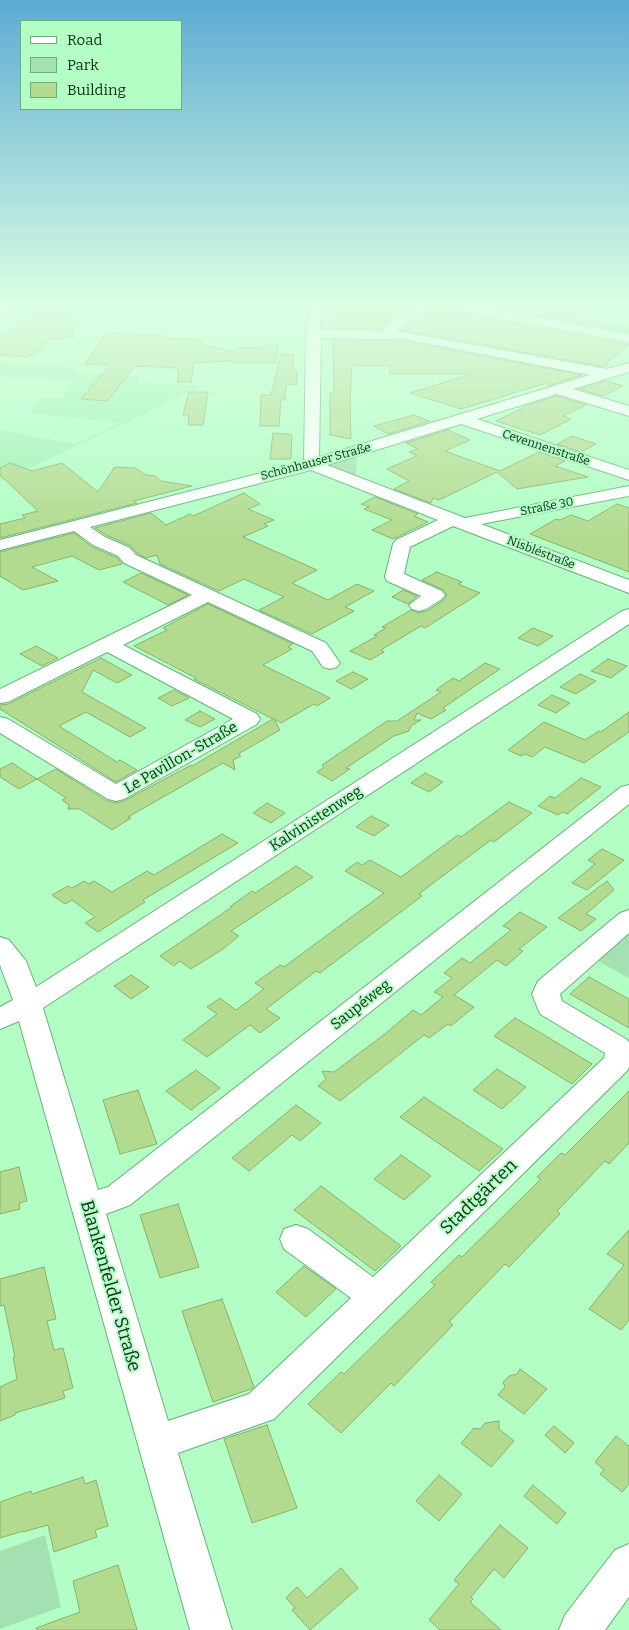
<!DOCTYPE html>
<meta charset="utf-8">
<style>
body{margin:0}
#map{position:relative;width:629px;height:1630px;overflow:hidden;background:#b2fec4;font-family:Bitter,serif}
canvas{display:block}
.legend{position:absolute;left:20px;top:20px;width:162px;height:90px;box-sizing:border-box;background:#b2fec4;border:1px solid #70aa7f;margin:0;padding:6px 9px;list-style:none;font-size:15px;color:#0e2d18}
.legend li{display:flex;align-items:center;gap:10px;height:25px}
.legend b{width:25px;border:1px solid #70aa7f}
</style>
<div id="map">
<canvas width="629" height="1630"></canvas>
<ul class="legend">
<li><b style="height:6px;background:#fff"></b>Road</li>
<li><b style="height:14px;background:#a3e1b2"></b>Park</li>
<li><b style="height:14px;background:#b3db90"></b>Building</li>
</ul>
</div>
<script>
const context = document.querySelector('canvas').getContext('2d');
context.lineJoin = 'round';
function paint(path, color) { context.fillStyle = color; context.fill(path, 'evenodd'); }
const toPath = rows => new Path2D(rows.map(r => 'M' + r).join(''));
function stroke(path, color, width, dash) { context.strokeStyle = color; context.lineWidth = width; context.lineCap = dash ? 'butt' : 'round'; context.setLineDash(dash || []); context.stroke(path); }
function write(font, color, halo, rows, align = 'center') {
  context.font = font + ' Bitter,serif'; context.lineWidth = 4; context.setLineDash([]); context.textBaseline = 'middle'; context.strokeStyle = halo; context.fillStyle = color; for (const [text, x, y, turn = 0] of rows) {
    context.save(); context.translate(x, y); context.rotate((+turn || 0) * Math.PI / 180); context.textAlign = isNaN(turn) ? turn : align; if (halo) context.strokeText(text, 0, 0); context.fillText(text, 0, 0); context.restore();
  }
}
paint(toPath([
 [0,363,76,367,74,372,138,376,137,383,203,386,0,482,0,430,75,444,118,423,30,413,43,398,61,399,77,382,0,376]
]), '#a0f3b5');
paint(toPath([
 [354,456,357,457,356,474,354,475,326,466,327,464],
 [629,928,629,978,594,959],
 [45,1535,61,1607,0,1629,0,1551]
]), '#a3e1b2');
const building = toPath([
 [334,308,410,308,385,324,383,329,333,328,334,308],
 [431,308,457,308,465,314,629,345,606,363,609,364,606,367,402,330,431,308],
 [498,308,559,308,578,312,570,316,629,328,629,332,498,308],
 [36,309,73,310,73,337,66,337,64,339,50,338,35,355,28,355,26,357,0,355,0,341,36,309],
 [106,333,161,335,160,337,173,338,172,339,195,339,195,341,201,341,201,344,234,352,235,348,263,348,264,345,278,345,276,363,233,363,234,361,194,363,191,382,177,382,179,372,177,372,178,368,135,366,107,401,81,399,110,365,85,364,106,333],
 [333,340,404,341,582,375,548,386,547,383,461,409,410,393,471,374,390,374,389,366,352,366,350,401,351,439,330,435,330,393,334,393,333,340],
 [281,354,294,355,293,371,297,371,297,385,286,384,285,400,281,400,279,426,260,426,261,395,271,395,281,354],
 [605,381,623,386,603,396,579,389,605,381],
 [189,392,208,392,203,425,188,425,189,415,183,415,189,392],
 [557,396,586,405,563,416,571,419,540,435,496,421,531,404,557,396],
 [414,415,430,421,388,434,374,426,414,415],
 [448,430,470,440,445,451,500,471,539,452,565,461,555,466,588,477,517,489,497,472,439,500,433,498,431,503,394,489,409,481,387,469,417,456,409,452,418,449,406,443,448,430],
 [273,433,289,434,289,435,292,435,291,459,270,459,273,433],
 [572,436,596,444,581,452,557,444,572,436],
 [10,463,32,471,62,463,98,492,114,468,118,467,135,468,146,475,155,476,161,481,192,486,134,501,137,503,0,538,0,524,25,518,22,515,38,511,0,475,0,468,10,463],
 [244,493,260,504,248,509,274,520,264,524,268,526,243,537,317,570,292,583,328,600,357,584,374,591,345,607,354,611,312,634,259,610,284,597,244,579,219,591,160,564,157,555,146,558,137,553,131,546,106,535,95,528,151,513,166,525,190,514,193,516,244,493],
 [375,497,418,514,414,516,428,522,393,539,372,530,392,520,364,509,369,507,361,504,375,497],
 [617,504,629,508,629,572,530,534,556,519,560,520,571,515,588,521,617,504],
 [74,533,92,547,117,558,122,564,99,570,72,556,32,567,58,581,23,590,0,576,0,552,74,533],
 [437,572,462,582,458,584,480,593,425,628,421,626,381,650,384,652,370,660,350,651,377,636,374,635,386,628,382,627,411,610,418,613,427,611,444,600,447,595,444,590,422,580,437,572],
 [141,573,188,595,168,605,123,582,141,573],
 [403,590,417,596,408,604,392,597,403,590],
 [208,604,293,644,288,647,292,649,263,665,330,698,317,706,314,704,281,723,274,719,280,730,238,754,241,756,233,760,235,770,223,763,128,817,131,818,112,830,80,809,68,809,69,805,62,800,66,798,37,779,56,769,107,801,116,803,124,801,191,765,192,766,273,719,194,679,196,678,134,646,167,630,163,628,208,604],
 [533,628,553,636,538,646,518,638,533,628],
 [36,646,58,658,42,666,20,654,36,646],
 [101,658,132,675,117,683,93,670,82,692,146,728,130,737,86,712,59,726,117,762,120,760,137,770,116,782,0,709,0,705,9,704,101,658],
 [608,659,627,666,611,678,591,671,608,659],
 [485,663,500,669,443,708,446,710,431,719,417,713,414,720,421,720,411,726,409,731,394,736,346,768,350,769,332,781,317,772,324,767,322,765,387,721,397,721,441,692,436,690,453,678,459,681,485,663],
 [353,672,368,679,351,689,336,681,353,672],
 [580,674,596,681,576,694,560,687,580,674],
 [174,690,189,698,172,706,158,698,174,690],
 [552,695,570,703,556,713,538,705,552,695],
 [200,711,215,719,200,727,185,720,200,711],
 [629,712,629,732,584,763,545,747,532,757,525,754,521,756,508,750,544,722,585,740,599,731,601,732,629,712],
 [12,763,37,779,19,789,0,777,0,769,12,763],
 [425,773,443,782,429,792,411,783,425,773],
 [581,778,601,787,567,814,563,812,558,815,538,806,550,796,555,798,581,778],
 [509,802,532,813,494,842,491,840,440,878,419,894,422,896,320,973,316,971,266,1009,280,1018,260,1033,250,1025,207,1057,183,1040,217,1014,207,1007,220,998,236,1010,264,989,255,983,280,965,284,967,384,893,345,871,357,862,362,865,370,860,401,877,458,835,461,837,509,802],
 [267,803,285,813,271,823,253,813,267,803],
 [371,816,389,825,374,836,356,827,371,816],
 [222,834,238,843,143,900,145,902,98,932,85,923,95,917,72,900,65,904,52,895,68,886,72,888,84,881,89,884,94,881,112,892,147,871,154,875,222,834],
 [602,849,624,860,587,890,572,883,595,864,588,860,602,849],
 [296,866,313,877,231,931,239,936,223,949,191,969,180,961,174,966,160,956,232,907,231,906,252,891,255,893,296,866],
 [607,881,614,890,586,914,596,919,581,931,558,918,607,881],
 [520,912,547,927,519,949,523,951,506,966,497,960,454,995,474,1007,451,1026,448,1024,429,1038,424,1035,340,1101,318,1086,326,1079,322,1071,334,1072,385,1034,413,1010,421,1015,443,997,434,992,452,978,444,973,462,958,470,963,511,930,503,926,520,912],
 [131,975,149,987,131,999,114,986,131,975],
 [589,977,629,999,629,1028,570,994,589,977],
 [515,1018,546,1036,592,1064,572,1084,494,1036,515,1018],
 [497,1069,526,1087,502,1109,473,1090,497,1069],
 [196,1070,220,1088,191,1110,166,1091,196,1070],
 [138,1090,157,1144,120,1154,103,1100,138,1090],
 [629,1091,629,1143,609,1164,605,1161,557,1211,560,1214,509,1267,505,1264,449,1322,453,1325,394,1386,391,1383,341,1433,308,1404,341,1372,344,1374,435,1285,431,1282,459,1255,462,1257,541,1179,537,1177,561,1153,565,1155,629,1091],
 [424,1097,439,1107,503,1149,479,1171,400,1117,424,1097],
 [296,1105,321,1123,300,1141,292,1135,249,1171,232,1158,296,1105],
 [401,1155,431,1176,404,1200,374,1179,401,1155],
 [19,1167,27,1201,19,1203,20,1209,0,1214,0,1172,19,1167],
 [321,1186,401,1246,375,1271,294,1210,321,1186],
 [178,1204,199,1267,160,1278,140,1215,178,1204],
 [629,1230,629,1320,621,1330,589,1309,624,1265,607,1254,629,1230],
 [304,1266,336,1289,306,1317,276,1292,304,1266],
 [44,1267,56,1319,47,1321,54,1350,63,1348,73,1388,63,1391,65,1398,15,1413,15,1415,0,1421,0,1387,17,1379,13,1357,15,1357,4,1305,0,1306,0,1279,44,1267],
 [222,1299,254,1387,251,1389,213,1402,182,1311,222,1299],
 [520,1369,547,1389,524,1414,498,1395,505,1387,503,1382,509,1376,517,1374,520,1369],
 [499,1421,499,1429,514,1441,491,1467,461,1443,474,1428,480,1429,485,1423,499,1421],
 [267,1425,297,1508,252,1523,224,1439,267,1425],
 [554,1426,574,1443,565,1453,545,1435,554,1426],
 [616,1436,629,1446,629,1484,622,1492,600,1474,604,1470,595,1462,616,1436],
 [439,1475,462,1494,439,1521,416,1501,439,1475],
 [83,1477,85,1484,96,1480,108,1526,95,1530,97,1537,54,1552,48,1525,23,1532,23,1531,0,1538,0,1502,31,1491,32,1494,83,1477],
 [533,1485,566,1513,557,1524,524,1496,533,1485],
 [500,1525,528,1548,504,1578,494,1569,471,1597,473,1599,470,1602,501,1630,440,1630,429,1620,459,1584,454,1580,500,1525],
 [118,1565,137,1630,37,1630,36,1628,80,1612,73,1581,118,1565],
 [341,1568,358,1588,310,1630,292,1610,295,1608,286,1598,297,1587,307,1598,341,1568]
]);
paint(building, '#b3db90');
stroke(building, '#8ab168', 1);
const minor = toPath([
 [309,308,321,308,321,330,384,331,386,326,414,308,429,308,397,331,607,369,629,363,629,372,573,389,629,406,629,416,557,394,477,419,629,470,629,480,461,424,327,465,465,518,629,486,629,496,481,524,629,580,629,593,453,526,410,547,404,574,442,591,445,595,442,599,426,609,419,611,412,609,409,605,421,596,387,581,385,577,393,544,396,540,438,520,311,470,90,527,105,537,130,548,136,555,326,643,340,663,337,667,330,669,323,667,312,651,208,602,123,645,257,714,260,719,257,724,124,799,116,801,108,799,0,733,0,717,8,719,116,784,233,719,107,652,8,702,0,703,0,689,192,595,124,563,118,556,93,545,74,531,0,550,0,540,304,462,306,334,309,308],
 [321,338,404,339,590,375,319,457,321,338],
 [459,308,487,308,629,334,629,342,465,312,459,308],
 [629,609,629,624,43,1008,98,1190,108,1187,621,787,629,785,629,804,130,1205,106,1214,168,1421,249,1394,351,1298,284,1249,280,1239,284,1229,296,1225,308,1229,373,1277,604,1058,605,1053,540,1014,532,994,538,981,620,913,629,910,629,933,560,994,562,1001,626,1039,629,1042,629,1067,627,1071,274,1419,178,1453,232,1630,190,1630,19,1021,0,1029,0,1007,13,1000,0,965,0,937,9,940,26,961,36,987,622,611,629,609],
 [629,1544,629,1597,605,1630,559,1630,565,1615,615,1550,629,1544]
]);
const major = toPath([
 [0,308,16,308,5,318,0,320,0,308]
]);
stroke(minor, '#67b07a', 2);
stroke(major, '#67b07a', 2);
paint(minor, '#fff');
paint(major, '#fff');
stroke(toPath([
 [0,309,2,308]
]), '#51835f', 1);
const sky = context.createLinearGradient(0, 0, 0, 536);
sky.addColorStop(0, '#5dabd2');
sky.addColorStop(0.57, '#dcffe4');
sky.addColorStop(1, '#dcffe400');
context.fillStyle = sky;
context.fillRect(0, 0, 629, 536);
write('12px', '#0e2d18', '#b2fec4', [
 ["Cevennenstraße",546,448,18],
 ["Schönhauser Straße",316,462,-15],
 ["Straße 30",547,507,-11],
 ["Nisbléstraße",541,553,21]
]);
write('15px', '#0e2d18', '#b2fec4', [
 ["Le Pavillon-Straße",181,758,-30],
 ["Kalvinistenweg",316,819,-33],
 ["Saupéweg",361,1005,-38]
]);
write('18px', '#0e2d18', '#b2fec4', [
 ["Stadtgärten",479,1197,-44],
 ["Blankenfelder Straße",110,1286,74]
]);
</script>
